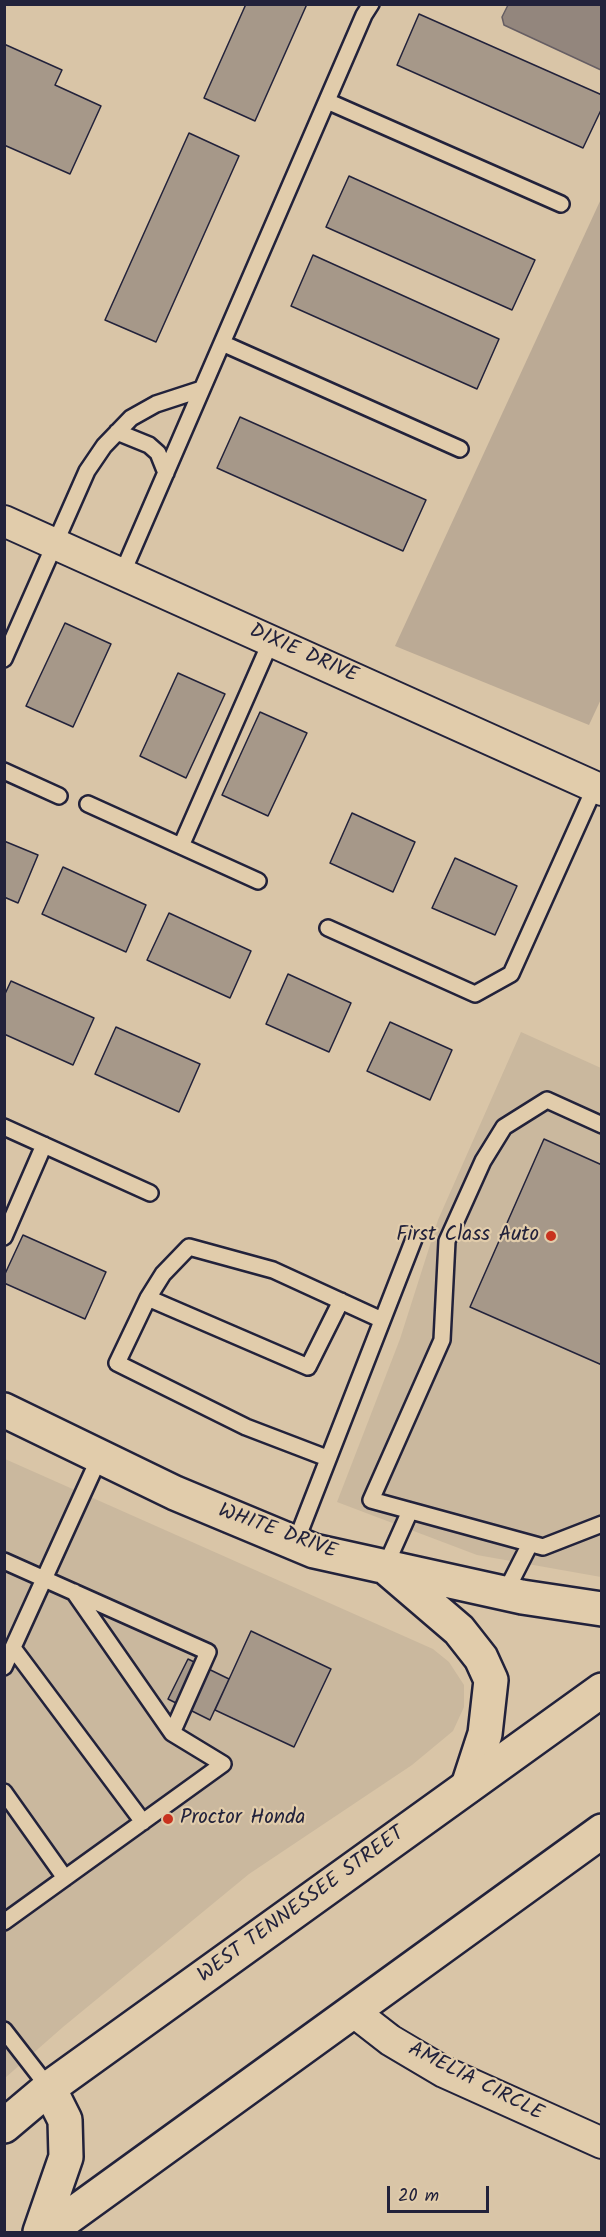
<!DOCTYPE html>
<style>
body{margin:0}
#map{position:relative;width:606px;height:2237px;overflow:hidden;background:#d9c5a7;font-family:Kalam,sans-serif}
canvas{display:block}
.frame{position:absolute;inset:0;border:6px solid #22223b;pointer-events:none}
.scale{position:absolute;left:387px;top:2186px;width:102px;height:27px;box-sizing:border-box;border:3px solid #22223b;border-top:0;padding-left:8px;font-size:18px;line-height:21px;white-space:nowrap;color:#22223b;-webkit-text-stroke:4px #e1ccab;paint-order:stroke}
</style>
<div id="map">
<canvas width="606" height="2237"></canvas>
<div class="frame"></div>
<div class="scale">20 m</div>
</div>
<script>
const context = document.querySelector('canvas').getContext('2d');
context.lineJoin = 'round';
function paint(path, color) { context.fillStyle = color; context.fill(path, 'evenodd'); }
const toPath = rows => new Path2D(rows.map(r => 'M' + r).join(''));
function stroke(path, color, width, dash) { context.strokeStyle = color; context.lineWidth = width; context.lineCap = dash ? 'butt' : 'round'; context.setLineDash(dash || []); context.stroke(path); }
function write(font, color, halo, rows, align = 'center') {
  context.font = font + ' Kalam,sans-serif'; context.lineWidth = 4.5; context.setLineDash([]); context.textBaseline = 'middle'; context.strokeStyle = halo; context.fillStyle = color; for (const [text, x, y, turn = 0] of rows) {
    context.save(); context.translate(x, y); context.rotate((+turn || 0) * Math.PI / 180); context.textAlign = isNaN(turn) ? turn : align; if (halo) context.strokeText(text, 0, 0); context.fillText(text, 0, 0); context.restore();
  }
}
paint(toPath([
 [521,1032,601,1068,601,1577,477,1555,337,1502,400,1339,438,1220],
 [5,1459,433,1649,449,1662,464,1685,464,1707,453,1731,412,1765,249,1874,63,2027,5,2078]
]), '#cab89e');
paint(toPath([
 [601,199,602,697,589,725,395,646]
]), '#bbaa95');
const water = toPath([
 [508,5,601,5,601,70,504,25,502,17,508,5]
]);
paint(water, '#93867d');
stroke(water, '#665e63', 1.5);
const building = toPath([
 [246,4,307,4,255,121,204,98,246,4],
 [419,14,602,95,602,108,583,148,397,65,419,14],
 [4,44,62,70,55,85,101,106,70,174,4,145,4,44],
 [189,133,239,156,156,342,105,320,189,133],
 [349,176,535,260,512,310,326,227,349,176],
 [313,255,499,339,477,389,291,306,313,255],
 [240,417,426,500,403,551,217,468,240,417],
 [65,623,111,644,73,727,26,706,65,623],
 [178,673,225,694,186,778,140,756,178,673],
 [260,712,307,733,268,816,222,795,260,712],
 [352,813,415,842,393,892,330,863,352,813],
 [4,841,38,855,18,903,4,897,4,841],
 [455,858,517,886,495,935,432,908,455,858],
 [63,867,146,905,126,952,42,914,63,867],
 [169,913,251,951,230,998,147,960,169,913],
 [288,974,351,1003,329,1052,266,1024,288,974],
 [11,981,94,1018,73,1065,4,1034,4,996,11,981],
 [390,1022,452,1050,430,1100,367,1071,390,1022],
 [116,1027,200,1064,179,1112,95,1074,116,1027],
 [544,1139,602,1165,602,1365,470,1307,544,1139],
 [23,1235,106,1272,85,1319,4,1283,4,1276,23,1235],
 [251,1631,331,1669,294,1747,215,1710,251,1631],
 [188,1659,229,1679,210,1720,168,1699,188,1659]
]);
paint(building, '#a69889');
stroke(building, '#22223b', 1.5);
const lane = toPath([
 [327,101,561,204],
 [222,343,460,449],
 [117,432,149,445,158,453,166,473],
 [122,574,364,15,371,4],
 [4,659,87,471,104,446,131,418,156,404,202,389],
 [4,771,59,796],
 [88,804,258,881],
 [181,846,271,641],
 [328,928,475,994,511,974,595,787],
 [602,1125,547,1100,504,1127,483,1161,447,1241,442,1340,371,1500,543,1547,602,1524],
 [4,1127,150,1193],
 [4,1237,44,1145],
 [148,1298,308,1367,341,1301],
 [327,1458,246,1427,117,1363,148,1298,163,1274,189,1247,273,1270,382,1320],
 [295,1544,414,1239],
 [4,1561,208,1652,172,1733],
 [385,1567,410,1511],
 [505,1593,530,1544],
 [13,1648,143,1822],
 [4,1667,100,1456],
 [4,1792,65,1878],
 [4,1922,223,1764,172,1733,74,1592],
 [4,2030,49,2088]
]);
const street = toPath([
 [4,521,602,790],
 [354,2012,390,2040,444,2072,602,2143]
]);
const secondary = toPath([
 [4,1410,175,1493,314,1551,522,1597,602,1609],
 [389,1570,459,1630,481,1658,491,1680,485,1734,468,1786]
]);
const primary = toPath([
 [4,2126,49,2088,602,1690],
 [40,2232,66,2157,65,2120,49,2088],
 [48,2232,602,1831]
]);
stroke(lane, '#22223b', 20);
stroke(street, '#22223b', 34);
stroke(secondary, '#22223b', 38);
stroke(primary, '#22223b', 38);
stroke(lane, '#e1ccab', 15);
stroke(street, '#e1ccab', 30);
stroke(secondary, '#e1ccab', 33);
stroke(primary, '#e1ccab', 33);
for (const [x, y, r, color] of [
 [551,1236,6,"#c8321e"],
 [168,1819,6,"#c8321e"]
]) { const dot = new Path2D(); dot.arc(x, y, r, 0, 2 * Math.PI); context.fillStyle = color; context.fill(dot); stroke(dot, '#e1ccab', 2); }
write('21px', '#22223b', '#e1ccab', [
 ["DIXIE DRIVE",303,655,24],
 ["WHITE DRIVE",277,1533,20],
 ["WEST TENNESSEE STREET",302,1906,-36],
 ["AMELIA CIRCLE",475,2083,27]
]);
write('21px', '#22223b', '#e1ccab', [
 ["First Class Auto",539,1236],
 ["Proctor Honda",180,1819,"left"]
], 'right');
</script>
